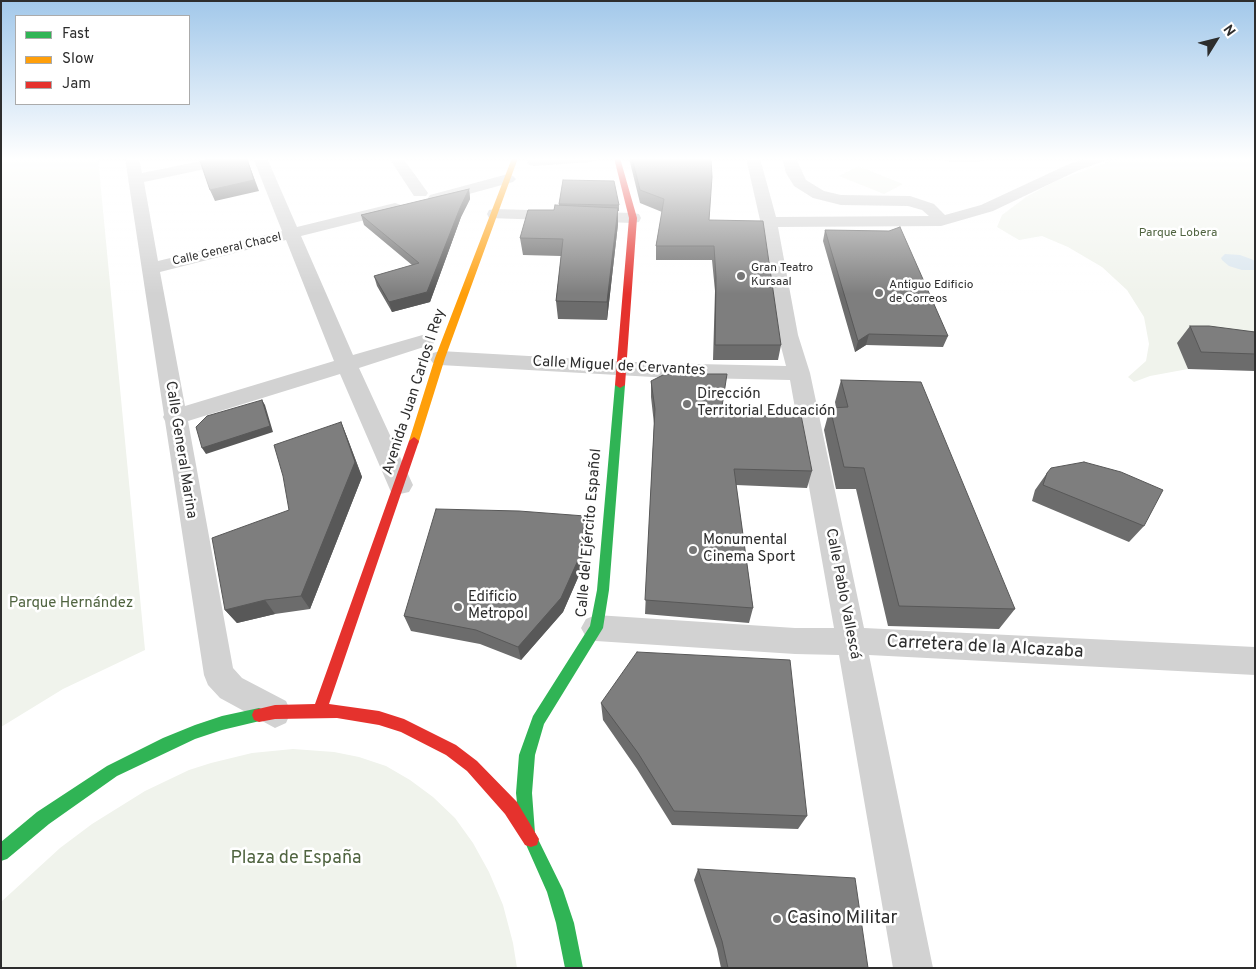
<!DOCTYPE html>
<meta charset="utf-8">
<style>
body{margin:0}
#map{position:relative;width:1256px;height:969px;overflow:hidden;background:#fff;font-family:Overpass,sans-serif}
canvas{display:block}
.frame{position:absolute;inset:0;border:2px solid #2d2d2d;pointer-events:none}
.legend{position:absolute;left:15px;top:15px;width:175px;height:90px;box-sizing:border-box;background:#fff;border:1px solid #ababab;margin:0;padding:6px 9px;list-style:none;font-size:15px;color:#2d2d2d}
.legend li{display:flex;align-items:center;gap:10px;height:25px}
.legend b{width:25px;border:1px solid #ababab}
.north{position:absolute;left:1191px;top:15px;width:50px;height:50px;-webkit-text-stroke:4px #fff;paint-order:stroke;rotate:54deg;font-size:14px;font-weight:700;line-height:20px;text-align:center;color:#2d2d2d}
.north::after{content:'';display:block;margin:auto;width:18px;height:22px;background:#2d2d2d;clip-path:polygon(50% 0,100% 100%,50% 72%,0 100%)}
</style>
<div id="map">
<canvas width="1256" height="969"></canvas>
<div class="frame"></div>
<ul class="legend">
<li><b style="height:6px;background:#30b455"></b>Fast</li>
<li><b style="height:6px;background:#ff9f0a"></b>Slow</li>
<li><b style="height:6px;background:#e5322d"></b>Jam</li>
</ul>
<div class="north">N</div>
</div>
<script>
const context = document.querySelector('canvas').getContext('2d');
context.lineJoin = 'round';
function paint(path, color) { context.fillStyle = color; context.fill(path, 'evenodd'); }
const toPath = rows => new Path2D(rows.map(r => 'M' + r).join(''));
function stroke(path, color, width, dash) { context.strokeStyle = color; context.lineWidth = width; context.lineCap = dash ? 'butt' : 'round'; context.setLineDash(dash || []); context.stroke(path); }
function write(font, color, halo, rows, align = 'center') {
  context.font = font + ' Overpass,sans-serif'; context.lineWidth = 5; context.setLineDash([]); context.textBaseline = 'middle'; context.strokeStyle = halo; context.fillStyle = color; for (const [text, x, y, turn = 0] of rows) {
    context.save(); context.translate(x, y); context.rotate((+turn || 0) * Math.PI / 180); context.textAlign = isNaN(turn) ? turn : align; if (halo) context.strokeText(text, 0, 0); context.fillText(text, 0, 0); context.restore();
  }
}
paint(toPath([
 [1,158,98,158,145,650,63,689,1,727],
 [1119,158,1255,158,1255,352,1178,343,1188,369,1150,376,1134,382,1128,377,1146,361,1149,344,1144,317,1127,290,1102,267,1068,247,1042,236,1019,240,997,227,1002,215,1026,197,1056,181],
 [858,166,903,184,884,194,839,176],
 [293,749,334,752,359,757,386,766,410,780,433,797,455,818,473,843,489,872,503,905,513,943,517,968,1,968,1,902,60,848,92,824,145,791,189,770,211,763,252,753]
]), '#f0f3ec');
paint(toPath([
 [1225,254,1240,255,1251,259,1255,261,1255,270,1242,270,1229,266,1222,260,1221,258]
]), '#dae6ee');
paint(toPath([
 [125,158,139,158,142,173,216,158,245,158,243,161,238,162,144,182,158,261,282,231,253,158,267,158,297,227,395,203,401,205,403,208,401,211,301,236,353,355,426,334,433,336,436,340,433,344,359,368,413,485,409,492,400,494,391,492,340,374,188,421,233,668,242,678,286,701,291,712,286,723,275,728,220,698,208,685,204,675,165,421,163,417,164,415,125,158],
 [286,240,334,361,185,406,160,272,286,240],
 [389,158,403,158,428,193,426,196,414,196,389,158],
 [528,158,598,158,596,161,591,162,534,166,529,165,527,162,528,158],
 [746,158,760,158,776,217,929,216,922,210,908,206,841,205,813,198,794,186,786,173,782,158,796,158,806,180,824,191,841,195,910,196,934,204,945,215,981,205,1069,164,1086,158,1107,158,1105,161,1079,170,993,211,941,226,778,227,798,335,810,373,864,628,1255,647,1255,675,869,655,933,968,893,968,839,655,795,654,596,641,586,637,581,628,586,619,596,615,795,628,834,628,790,380,653,377,440,365,433,363,429,358,433,353,440,351,653,363,786,366,778,335,764,240,759,222,760,220,746,158],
 [943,158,986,158,984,161,979,162,950,162,945,161,943,158],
 [508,174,513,176,516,179,513,182,436,203,430,201,428,198,430,195,508,174],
 [495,209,633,213,639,214,641,218,639,222,633,223,489,218,487,214,489,210,495,209]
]), '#d2d2d2');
paint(toPath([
 [620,382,625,385,609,590,603,628,544,724,535,755,532,793,535,833,563,890,574,923,583,968,565,968,556,923,547,892,520,831,516,793,519,755,533,716,590,626,597,590,615,385,620,382],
 [259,708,264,710,266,715,264,720,222,730,195,739,117,776,49,824,7,859,1,861,1,842,37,812,107,766,163,738,195,725,222,716,259,708]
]), '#30b455');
paint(toPath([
 [512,158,518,158,445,358,419,441,418,444,410,444,409,441,435,358,512,158]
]), '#ff9f0a');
paint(toPath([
 [614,158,620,158,637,218,625,385,620,388,615,385,629,218,614,158],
 [414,437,419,441,329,704,379,711,404,719,456,745,477,761,517,802,539,839,537,845,531,847,525,845,505,814,467,771,446,755,401,732,379,725,337,718,275,719,259,722,254,720,252,715,254,710,275,705,315,704,409,441,414,437]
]), '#e5322d');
paint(toPath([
 [629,158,711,158,709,220,781,345,778,360,713,360,715,291,712,260,656,260,656,246,662,212,640,203],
 [469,189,470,199,461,217,430,302,392,312,377,286,374,276,412,265,364,225,361,215],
 [559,204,619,205,619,211,618,211,618,224,607,320,558,319,556,301,561,256,523,255,520,238,554,210,559,206],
 [825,230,948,336,943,347,866,345,855,352,823,241],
 [1190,326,1255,332,1255,371,1188,369,1177,343],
 [841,380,1015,609,999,629,888,626,856,489,836,489,824,430,830,408,836,408,835,402],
 [651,381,722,413,812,471,807,488,736,485,753,608,749,623,645,614,654,424,651,397],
 [341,422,347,437,362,477,310,609,275,614,237,623,225,610,289,510],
 [1047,473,1144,526,1129,542,1032,501,1035,490],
 [586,532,580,573,563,612,521,660,480,644,411,631,404,616],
 [601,703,807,816,798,829,672,825,637,769,603,720],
 [698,869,868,968,721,968,717,949,694,880]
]), '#6c6c6c');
paint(toPath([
 [247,159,259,191,215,201,210,190],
 [469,189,470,199,461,217,430,302,392,312,389,302,460,208],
 [618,208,618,224,607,320,607,302],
 [869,334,866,345,855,352,858,341],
 [262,400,265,405,273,432,206,454,202,448],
 [341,422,347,437,362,477,310,609,301,596],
 [585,516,586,532,580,573,563,612,521,660,518,647],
 [265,600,275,614,237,623,225,610]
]), '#585858');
const building = toPath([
 [213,158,237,158,247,159,254,180,210,190,200,161,213,158],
 [632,158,711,158,712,177,709,220,763,221,781,345,715,345,716,277,714,246,656,246,664,199,640,190,632,158],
 [563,180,614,181,619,205,559,204,563,180],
 [469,189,460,208,427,292,389,302,374,276,419,263,361,215,469,189],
 [555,205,618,208,607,302,556,301,563,239,520,238,528,210,554,210,555,205],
 [900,227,948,336,869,334,858,341,825,230,889,231,900,227],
 [1190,326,1209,326,1255,332,1255,354,1201,352,1190,326],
 [665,374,727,374,721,413,763,416,801,415,812,471,734,469,753,608,645,600,655,409,651,381,665,374],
 [841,380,921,382,1015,609,899,606,864,468,844,467,830,408,848,407,841,380],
 [262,400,270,426,202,448,196,427,207,416,262,400],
 [341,422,355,462,301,596,265,600,225,610,212,538,289,510,283,476,274,445,341,422],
 [1084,462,1121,472,1163,490,1144,526,1043,485,1047,473,1051,468,1084,462],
 [436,509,519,511,585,516,579,558,561,598,518,647,476,630,404,616,436,509],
 [637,652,790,660,807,816,674,811,638,753,601,703,637,652],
 [698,869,855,878,868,968,728,968,722,941,698,869]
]);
paint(building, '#7e7e7e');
stroke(building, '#585858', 1);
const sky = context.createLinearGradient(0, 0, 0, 294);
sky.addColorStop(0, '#a2c8ea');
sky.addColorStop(0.54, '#fff');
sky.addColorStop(1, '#ffffff00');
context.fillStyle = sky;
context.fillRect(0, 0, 1256, 294);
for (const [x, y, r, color] of [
 [741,276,5,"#767676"],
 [879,293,5,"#767676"],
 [687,404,5,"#767676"],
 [693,550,5,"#767676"],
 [458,607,5,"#767676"],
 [777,919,5,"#767676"]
]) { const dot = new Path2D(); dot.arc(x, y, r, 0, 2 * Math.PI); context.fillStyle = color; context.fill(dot); stroke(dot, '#fff', 2); }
write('12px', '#506440', '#fff', [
 ["Parque Lobera",1178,234]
]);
write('12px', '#2d2d2d', '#fff', [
 ["Calle General Chacel",227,250,-13]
]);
write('12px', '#2d2d2d', '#fff', [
 ["Gran Teatro",751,269],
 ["Kursaal",751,283],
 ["Antiguo Edificio",889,286],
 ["de Correos",889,300]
], 'left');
write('15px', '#2d2d2d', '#fff', [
 ["Calle Miguel de Cervantes",619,367,3],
 ["Avenida Juan Carlos I Rey",415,392,-72],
 ["Calle General Marina",180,450,81],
 ["Calle del Ejército Español",590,533,-85],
 ["Calle Pablo Vallescá",842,594,79]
]);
write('15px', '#2d2d2d', '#fff', [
 ["Dirección",697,395],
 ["Territorial Educación",697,412],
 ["Monumental",703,541],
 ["Cinema Sport",703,558],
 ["Edificio",468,598],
 ["Metropol",468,615]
], 'left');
write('15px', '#506440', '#fff', [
 ["Parque Hernández",71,604]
]);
write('18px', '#2d2d2d', '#fff', [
 ["Carretera de la Alcazaba",985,648,3]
]);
write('18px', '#506440', '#fff', [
 ["Plaza de España",296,859]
]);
write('18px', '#2d2d2d', '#fff', [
 ["Casino Militar",787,919]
], 'left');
</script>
